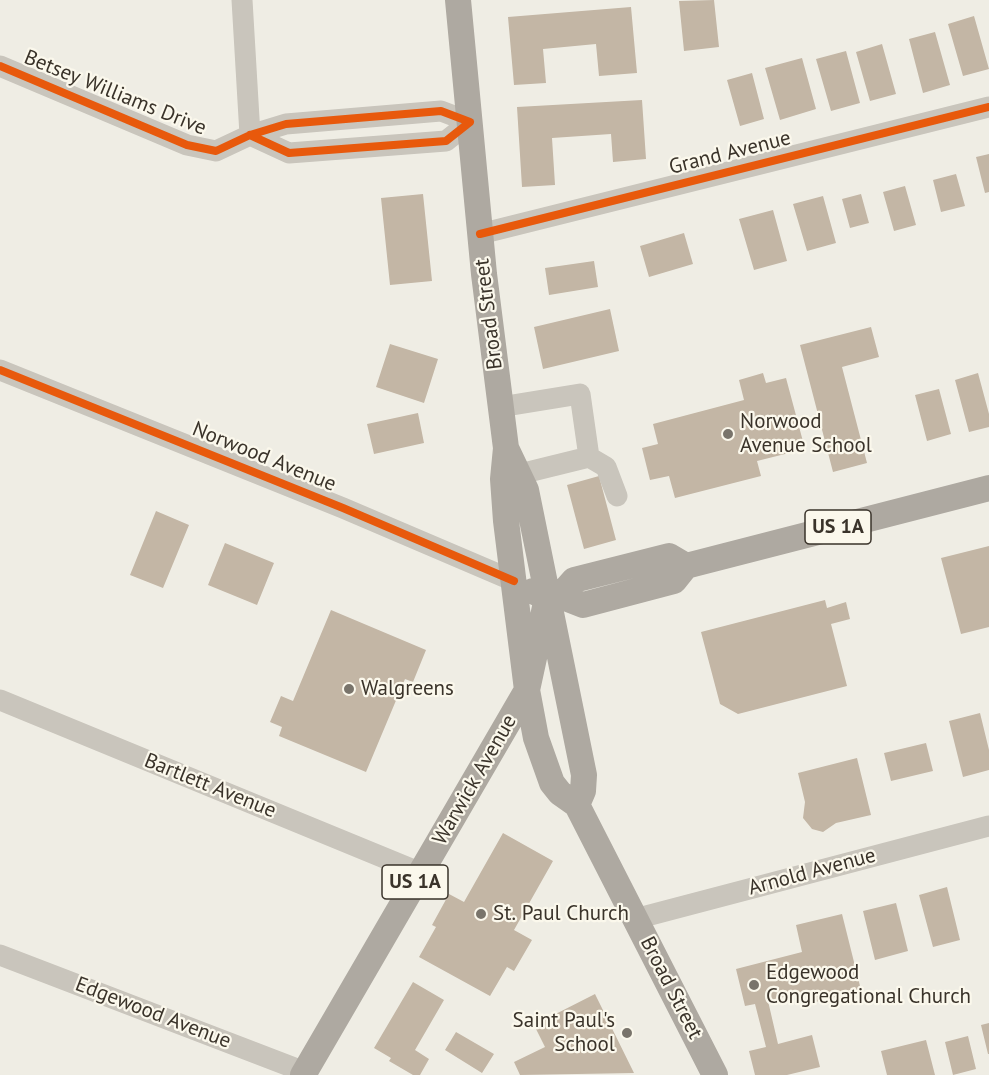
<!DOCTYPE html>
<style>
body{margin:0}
canvas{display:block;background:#efede4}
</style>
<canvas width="989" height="1075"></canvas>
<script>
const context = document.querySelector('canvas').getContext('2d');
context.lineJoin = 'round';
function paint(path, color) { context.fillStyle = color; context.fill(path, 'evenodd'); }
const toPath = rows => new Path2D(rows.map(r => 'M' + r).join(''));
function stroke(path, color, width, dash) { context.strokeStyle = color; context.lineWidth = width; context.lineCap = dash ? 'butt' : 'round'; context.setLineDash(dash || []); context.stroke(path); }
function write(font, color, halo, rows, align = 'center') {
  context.font = font + ' "PT Sans",sans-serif'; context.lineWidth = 4.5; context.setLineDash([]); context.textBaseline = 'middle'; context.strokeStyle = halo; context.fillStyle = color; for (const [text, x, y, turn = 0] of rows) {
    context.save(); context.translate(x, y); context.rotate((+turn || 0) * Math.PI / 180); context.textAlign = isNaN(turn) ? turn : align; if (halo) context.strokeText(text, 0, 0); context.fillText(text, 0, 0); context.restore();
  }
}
paint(toPath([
 [714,0,719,47,684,51,679,1],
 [631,7,637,73,599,76,596,44,543,49,546,83,514,85,508,17],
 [974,16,989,69,963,76,948,24],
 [935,32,950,85,923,93,909,39],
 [882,44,896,94,870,101,856,52],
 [846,51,860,103,831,111,816,59],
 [802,58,816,109,780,120,765,68],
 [752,73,764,119,740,126,727,80],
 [642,100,646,159,613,162,611,134,552,138,555,185,522,187,517,107],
 [989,154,989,192,985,193,976,157],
 [956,174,965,206,941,212,933,180],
 [905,186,916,225,894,231,883,192],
 [423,194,432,281,390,285,381,198],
 [861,194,869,223,850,228,842,199],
 [823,196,836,243,807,251,793,204],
 [773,210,787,261,754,270,739,219],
 [684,233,693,264,649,277,640,246],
 [594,261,598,287,549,295,545,268],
 [610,309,619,351,543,369,534,327],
 [871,327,879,357,842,367,867,463,833,472,800,345],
 [390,344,438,359,424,403,376,387],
 [763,373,766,383,786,378,805,449,757,461,761,476,675,498,669,476,650,480,642,448,658,444,653,424,744,400,739,380],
 [978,373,989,414,989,427,969,432,955,380],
 [939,389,951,434,927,441,915,395],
 [418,413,424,443,374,454,367,424],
 [599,476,616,540,584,549,567,485],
 [156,511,189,525,163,588,130,575],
 [225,543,274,563,257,605,208,585],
 [989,546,989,627,961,634,941,558],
 [825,600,827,608,846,602,850,619,831,624,847,686,738,714,720,704,701,632],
 [331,610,426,650,413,682,405,679,366,772,279,736,282,727,270,722,281,696,293,701],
 [980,713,989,750,989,770,963,777,949,721],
 [926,743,933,771,891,781,884,753],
 [857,758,871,815,836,823,823,832,812,829,803,818,805,802,798,773],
 [503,833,553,861,514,930,532,940,514,971,507,967,490,996,419,957,436,927,432,925,449,894,464,902],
 [947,887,960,940,933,947,919,895],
 [896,903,908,951,875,960,863,911],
 [842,914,861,990,853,992,856,1003,846,1005,844,995,815,1002,812,990,768,1001,778,1044,812,1035,820,1067,787,1075,755,1075,749,1051,766,1047,755,1004,745,1006,736,969,802,952,796,925],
 [413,982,444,1000,415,1050,429,1059,420,1075,413,1075,389,1061,391,1058,374,1048],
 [595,994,634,1073,520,1075,514,1062,545,1047,534,1025],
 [989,1023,989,1054,988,1054,981,1025],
 [456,1032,494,1054,482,1073,445,1050],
 [968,1036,976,1069,953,1075,945,1042],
 [926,1040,935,1075,887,1075,881,1051]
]), '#c3b6a5');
stroke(toPath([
 [242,0,250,135],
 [0,66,187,145,216,151,250,135,286,124,441,111,470,122,446,141,289,153,250,135],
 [480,234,989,107],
 [0,370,343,508,514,581],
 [500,407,580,394,589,457,520,474],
 [589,457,606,467,617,496],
 [0,700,421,873],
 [635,919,989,826],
 [0,955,305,1072]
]), '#c9c5bc', 21);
stroke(toPath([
 [458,0,484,274,506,448,503,479,506,521,527,690,536,738,552,783,560,793,577,805,715,1075],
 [506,448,526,490,584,775,583,791,577,805],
 [533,591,547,598,560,596,583,605,674,581,686,566,989,488],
 [560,596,574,580,669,556,686,566],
 [303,1075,527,690,547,598]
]), '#aea9a1', 26);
stroke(toPath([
 [0,66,187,145,216,151,250,135,286,124,441,111,470,122,446,141,289,153,250,135],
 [480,234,989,107],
 [0,370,343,508,514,581]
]), '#e8590c', 8);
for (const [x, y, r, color] of [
 [728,434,6,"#79746b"],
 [349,689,6,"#79746b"],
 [481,914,6,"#79746b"],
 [754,985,6,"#79746b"],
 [627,1033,6,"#79746b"]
]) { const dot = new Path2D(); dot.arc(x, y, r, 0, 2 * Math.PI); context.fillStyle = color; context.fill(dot); stroke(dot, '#fbf8ec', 2); }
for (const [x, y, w] of [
 [838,527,66],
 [415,882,66]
]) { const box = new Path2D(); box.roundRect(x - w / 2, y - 17, w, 34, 4.5); context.fillStyle = '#fbf8ec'; context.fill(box); stroke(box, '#3a332a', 1.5); }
write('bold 20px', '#3a332a', null, [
 ["US 1A",838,527],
 ["US 1A",415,882]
]);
write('21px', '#3a332a', '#fbf8ec', [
 ["Betsey Williams Drive",115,93,22],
 ["Grand Avenue",730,153,-14],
 ["Broad Street",489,314,-97],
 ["Norwood Avenue",264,457,22],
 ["Warwick Avenue",475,780,-60],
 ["Bartlett Avenue",210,786,22],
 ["Arnold Avenue",812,872,-15],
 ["Broad Street",671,988,63],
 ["Edgewood Avenue",153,1013,21]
]);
write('21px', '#3a332a', '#fbf8ec', [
 ["Norwood",740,422],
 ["Avenue School",740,446],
 ["Walgreens",361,689],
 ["St. Paul Church",493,914],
 ["Edgewood",766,973],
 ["Congregational Church",766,997],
 ["Saint Paul's",615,1021,"right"],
 ["School",615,1045,"right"]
], 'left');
</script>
